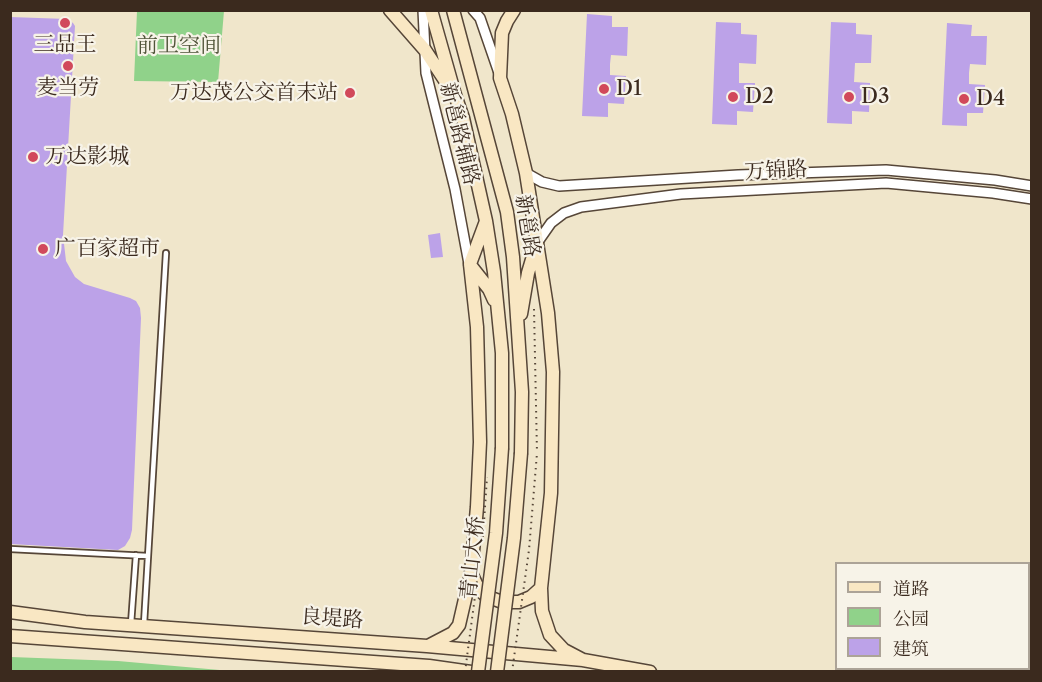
<!DOCTYPE html>
<meta charset="utf-8">
<style>
body{margin:0}
#map{position:relative;width:1042px;height:682px;overflow:hidden;background:#f0e6cb;font-family:"Libre Caslon Text","Noto Serif SC",serif}
canvas{display:block}
.frame{position:absolute;inset:0;border:12px solid #3b2a1e;pointer-events:none}
.legend{position:absolute;left:835px;top:562px;width:195px;height:108px;box-sizing:border-box;background:#f7f3e8;border:2px solid #aca397;margin:0;padding:8px 10px;list-style:none;font-size:18px;color:#3b2a1e}
.legend li{display:flex;align-items:center;gap:12px;height:30px}
.legend b{width:30px;border:2px solid #aca397}
</style>
<div id="map">
<canvas width="1042" height="682"></canvas>
<div class="frame"></div>
<ul class="legend">
<li><b style="height:8px;background:#f9e7c3"></b>道路</li>
<li><b style="height:16px;background:#90d28a"></b>公园</li>
<li><b style="height:16px;background:#bca2e8"></b>建筑</li>
</ul>
</div>
<script>
const context = document.querySelector('canvas').getContext('2d');
context.lineJoin = 'round';
function paint(path, color) { context.fillStyle = color; context.fill(path, 'evenodd'); }
const toPath = rows => new Path2D(rows.map(r => 'M' + r).join(''));
function stroke(path, color, width, dash) { context.strokeStyle = color; context.lineWidth = width; context.lineCap = dash ? 'butt' : 'round'; context.setLineDash(dash || []); context.stroke(path); }
function write(font, color, halo, rows, align = 'center') {
  context.font = font + ' "Libre Caslon Text","Noto Serif SC",serif'; context.lineWidth = 4.5; context.setLineDash([]); context.textBaseline = 'middle'; context.strokeStyle = halo; context.fillStyle = color; for (const [text, x, y, turn = 0] of rows) {
    context.save(); context.translate(x, y); context.rotate((+turn || 0) * Math.PI / 180); context.textAlign = isNaN(turn) ? turn : align; if (halo) context.strokeText(text, 0, 0); context.fillText(text, 0, 0); context.restore();
  }
}
paint(toPath([
 [137,11,224,11,218,82,134,81],
 [11,657,118,661,231,671,11,671]
]), '#90d28a');
paint(toPath([
 [587,14,612,16,612,27,628,27,627,56,611,55,610,64,610,75,626,76,624,104,608,103,608,117,582,116],
 [10,17,67,19,73,23,75,26,63,235,66,261,75,277,84,284,130,298,136,301,140,308,141,318,132,530,130,538,125,546,118,550,10,544],
 [716,22,741,23,741,34,757,35,756,64,739,63,739,83,755,83,753,112,737,111,737,125,712,124],
 [831,22,856,23,856,34,872,35,871,63,855,63,854,82,870,83,869,112,852,111,852,124,827,123],
 [947,23,972,25,971,36,987,36,986,65,970,64,969,73,969,84,985,85,983,113,967,113,967,126,942,125],
 [440,233,443,257,431,258,428,235]
]), '#bca2e8');
const service = toPath([
 [10,549,148,556],
 [131,624,136,555],
 [144,624,166,253]
]);
const minor = toPath([
 [423,10,426,73,455,189,469,264],
 [473,10,480,18,499,73],
 [526,173,542,182,559,186,738,175,886,170,995,180,1032,186],
 [537,243,551,223,564,213,581,207,681,194,886,183,993,193,1032,199]
]);
const secondary = toPath([
 [390,10,425,50,448,85],
 [431,10,455,95,463,118,486,221,494,272,502,353,502,448],
 [453,10,507,212,513,257,522,392,521,453],
 [514,10,507,21,502,33,500,78,512,114,526,173,548,313,553,372,551,493,541,588,542,611,550,635,564,650,583,660],
 [470,265,489,289,494,300],
 [521,314,528,273,536,246],
 [471,573,478,588,486,596,502,602,519,602,531,597,541,588],
 [10,612,85,622,427,646,583,660,650,672],
 [10,636,429,666,471,672],
 [430,645,453,633,459,625,471,573,477,507,480,442,477,327,470,264,486,221]
]);
stroke(service, '#564638', 8);
stroke(minor, '#564638', 12);
stroke(secondary, '#564638', 15);
stroke(toPath([
 [534,309,537,453]
]), '#564638', 2, [1.5, 4.5]);
stroke(service, '#fff', 4.5);
stroke(minor, '#fff', 9);
stroke(secondary, '#f9e7c3', 12);
const secondaryBridge = toPath([
 [478,672,496,533,502,448],
 [497,672,514,538,521,453]
]);
stroke(secondaryBridge, '#564638', 15, []);
stroke(toPath([
 [483,537,487,477],
 [465,672,477,581],
 [512,672,529,550,537,453]
]), '#564638', 2, [1.5, 4.5]);
stroke(secondaryBridge, '#f9e7c3', 12);
for (const [x, y, r, color] of [
 [65,23,6,"#d1495b"],
 [68,66,6,"#d1495b"],
 [604,89,6,"#d1495b"],
 [350,93,6,"#d1495b"],
 [733,97,6,"#d1495b"],
 [849,97,6,"#d1495b"],
 [964,99,6,"#d1495b"],
 [33,157,6,"#d1495b"],
 [43,249,6,"#d1495b"]
]) { const dot = new Path2D(); dot.arc(x, y, r, 0, 2 * Math.PI); context.fillStyle = color; context.fill(dot); stroke(dot, '#f7f3e8', 2); }
write('21px', '#3b2a1e', '#f7f3e8', [
 ["三品王",65,45,"center"],
 ["麦当劳",68,88,"center"],
 ["D1",616,89],
 ["万达茂公交首末站",338,93,"right"],
 ["D2",745,97],
 ["D3",861,97],
 ["D4",976,99],
 ["万达影城",45,157],
 ["广百家超市",55,249]
], 'left');
write('21px', '#505439', '#f7f3e8', [
 ["前卫空间",179,46]
]);
write('21px', '#3b2a1e', '#f7f3e8', [
 ["新邕路辅路",459,134,76],
 ["万锦路",776,171,-3],
 ["新邕路",527,226,81],
 ["青山大桥",473,558,-84],
 ["良堤路",332,619,4]
]);
</script>
